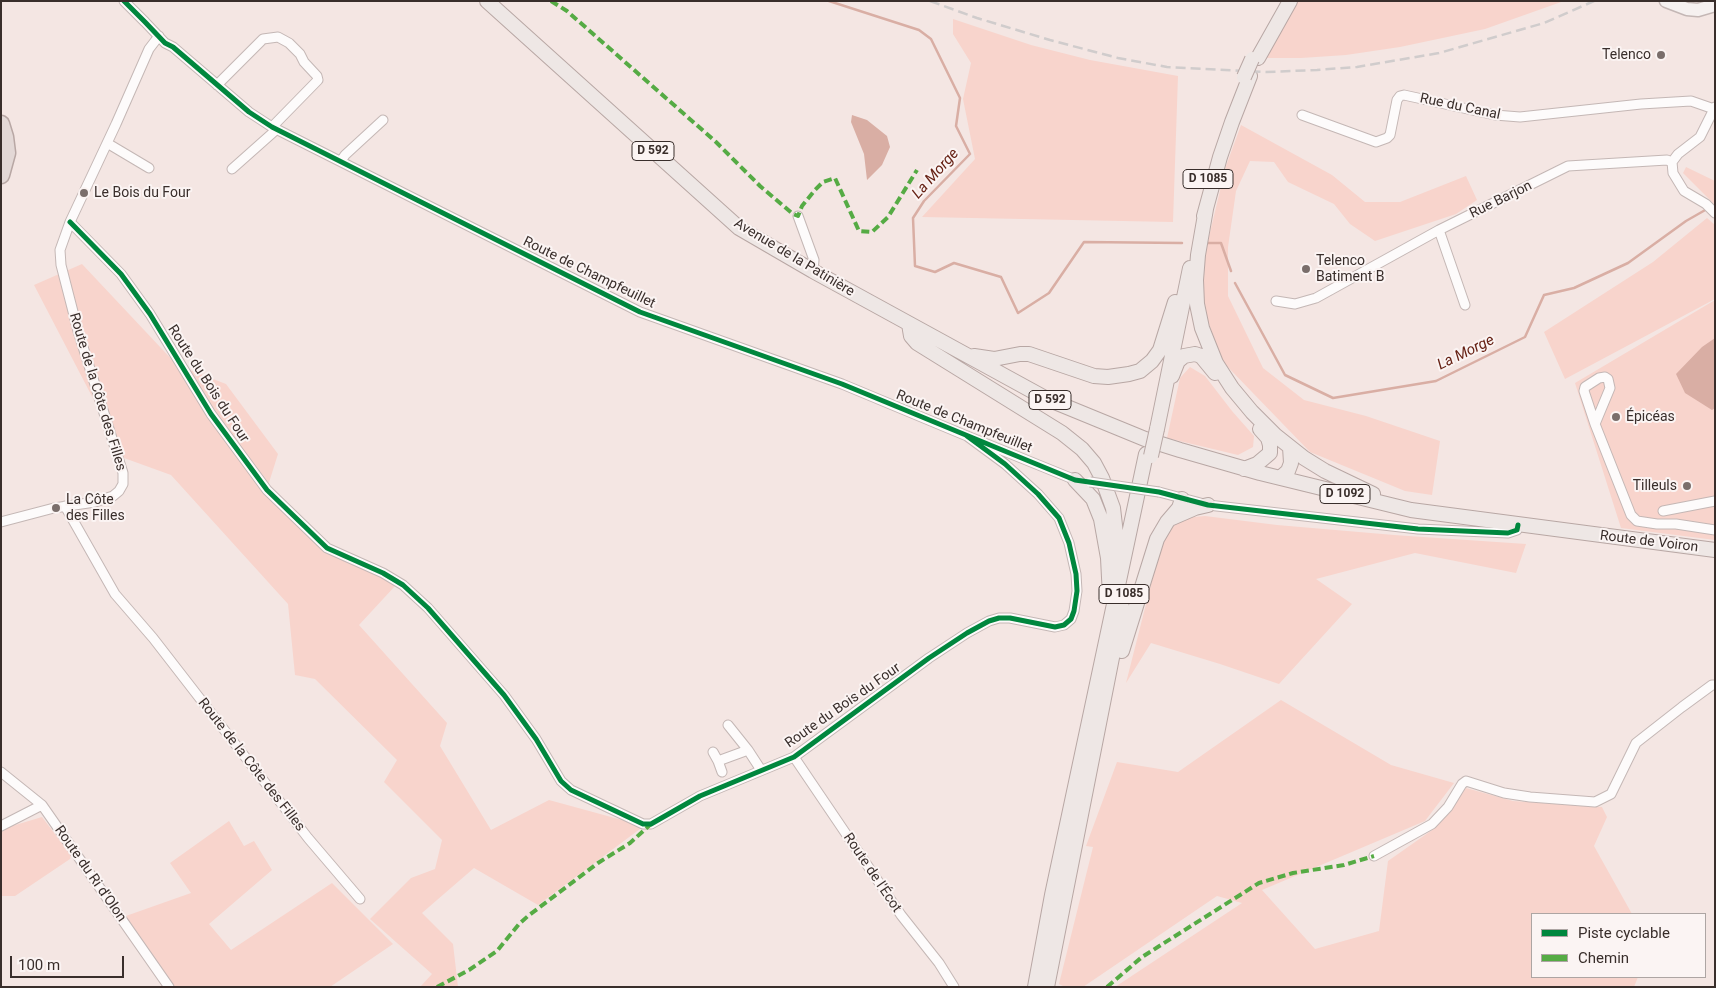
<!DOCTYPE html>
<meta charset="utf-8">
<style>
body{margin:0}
#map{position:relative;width:1716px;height:988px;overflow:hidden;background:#f4e6e3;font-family:Roboto,sans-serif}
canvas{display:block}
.frame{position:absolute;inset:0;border:2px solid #392e2b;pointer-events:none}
.legend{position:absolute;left:1531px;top:913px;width:175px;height:65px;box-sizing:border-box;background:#fbf4f3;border:1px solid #ada5a3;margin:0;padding:6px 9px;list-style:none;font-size:15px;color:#392e2b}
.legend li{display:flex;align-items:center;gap:10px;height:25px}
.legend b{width:25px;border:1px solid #ada5a3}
.scale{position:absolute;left:10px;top:956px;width:114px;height:22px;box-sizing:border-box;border:2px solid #392e2b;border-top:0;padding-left:6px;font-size:15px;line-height:18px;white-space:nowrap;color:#392e2b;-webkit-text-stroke:4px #fbf4f3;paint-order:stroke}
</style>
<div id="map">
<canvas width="1716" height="988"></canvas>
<div class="frame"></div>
<ul class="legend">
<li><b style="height:6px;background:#00873e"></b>Piste cyclable</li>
<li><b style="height:6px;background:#55ab44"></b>Chemin</li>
</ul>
<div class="scale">100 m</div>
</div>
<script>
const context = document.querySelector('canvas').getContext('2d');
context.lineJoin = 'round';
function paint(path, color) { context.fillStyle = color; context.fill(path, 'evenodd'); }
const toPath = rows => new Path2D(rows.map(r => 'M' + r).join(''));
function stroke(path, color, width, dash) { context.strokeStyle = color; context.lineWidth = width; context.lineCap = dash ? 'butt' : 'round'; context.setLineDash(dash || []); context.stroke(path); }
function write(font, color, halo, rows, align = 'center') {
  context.font = font + ' Roboto,sans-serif'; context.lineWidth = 4; context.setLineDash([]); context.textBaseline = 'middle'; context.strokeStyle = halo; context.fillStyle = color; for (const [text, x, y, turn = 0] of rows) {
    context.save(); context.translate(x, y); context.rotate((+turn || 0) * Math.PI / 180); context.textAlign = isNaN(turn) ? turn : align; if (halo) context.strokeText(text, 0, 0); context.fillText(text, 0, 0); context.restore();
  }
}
paint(toPath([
 [1297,1,1564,1,1485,29,1400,47,1346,55,1301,58,1263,58],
 [953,19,1031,45,1090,60,1178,76,1173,222,922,217,975,159,963,99,971,63,953,34],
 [1241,125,1332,175,1365,202,1400,202,1466,176,1477,200,1456,214,1375,241,1350,224,1334,204,1288,182,1274,162,1250,161,1236,191,1228,247,1228,296,1263,368,1304,400,1366,416,1440,441,1432,495,1405,491,1310,452,1222,361,1203,307,1205,253,1226,166],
 [1686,167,1715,181,1715,205,1683,173],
 [1707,218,1715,225,1715,299,1565,379,1544,332,1653,262],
 [82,264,177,365,226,384,278,454,266,492,328,545,396,585,359,625,447,723,440,746,491,830,549,800,644,826,538,905,474,868,422,913,453,944,458,987,420,987,432,974,370,919,411,878,435,869,442,840,384,782,397,760,315,679,295,675,288,604,171,475,124,458,34,285],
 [1715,300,1715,540,1621,528,1575,383],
 [1190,367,1205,376,1232,411,1254,436,1253,447,1238,455,1167,438,1180,378],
 [1205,516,1277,525,1394,535,1526,544,1516,573,1415,553,1316,579,1352,604,1279,684,1220,664,1151,643,1126,683,1163,537,1182,518],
 [1281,700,1391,765,1454,783,1425,821,1262,890,1315,949,1379,931,1388,861,1435,828,1466,788,1513,801,1602,807,1607,817,1594,846,1632,914,1532,914,1532,977,1638,977,1634,987,1115,987,1242,903,1217,896,1083,987,1065,987,1059,984,1093,847,1086,846,1117,762,1178,772],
 [42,817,71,855,70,859,15,896,1,896,1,832,12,826],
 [229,821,244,846,254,841,272,870,209,924,231,950,332,883,393,944,330,987,175,987,123,917,191,893,170,863]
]), '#f8d4cc');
paint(toPath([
 [852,115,867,120,887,136,890,147,882,165,867,180,864,154,851,122],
 [1715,338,1715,408,1712,410,1685,393,1676,374,1702,347]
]), '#d9aea4');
stroke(toPath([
 [829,1,919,30,931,39,960,98,956,126,970,154,924,201,913,218,915,266,935,272,954,263,1001,277,1018,313,1049,293,1084,242,1182,243],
 [1206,243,1221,243,1231,271],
 [1235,283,1285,375,1333,398,1436,381,1525,337,1544,295,1574,288,1628,263,1686,221,1707,209]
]), '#d9aea4', 2.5);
const street = toPath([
 [124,1,145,22,165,43,173,47,249,112,272,127,417,200,640,312,842,384,967,436,1078,481],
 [217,85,263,39,278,37,289,43,300,54,304,62,317,76,318,80,272,127],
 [1302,115,1376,142,1387,138,1390,135,1397,100,1400,96,1404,95,1495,115,1520,117,1641,104,1691,101,1714,109],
 [107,143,149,168],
 [341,161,345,155,383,120],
 [1672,162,1678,154,1700,137,1715,107],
 [1672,162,1673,173,1684,191,1706,204,1715,213],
 [232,169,277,129],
 [798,216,814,260,813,271],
 [70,222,121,274,150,314,211,414,267,490,327,548,383,573,403,585,428,608,504,695,536,739,561,781,571,790,643,824,651,824,700,796,794,757,929,658,967,633,989,621,999,618,1010,618,1055,627,1064,625,1071,619,1074,611,1077,591,1076,574,1069,543,1059,518,1038,494,1005,464,967,436],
 [1439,230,1465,305],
 [1276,301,1295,304,1316,298,1439,230,1568,166,1667,160,1672,162],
 [1595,424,1610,388,1608,379,1605,377,1599,378,1585,387,1584,391,1595,424,1631,515,1637,521,1657,524,1676,524,1715,530],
 [1159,492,1208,505,1418,529,1508,533,1517,530,1518,525],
 [65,506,115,594,153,638,308,838,360,899],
 [1663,511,1715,501],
 [1,522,54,508,95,502,113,496,119,491,123,484,123,473,78,331,61,265,60,250,70,222,116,124,149,49,159,36],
 [728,725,748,750],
 [713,752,718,761,722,772],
 [794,757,901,915,939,963,954,987],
 [718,761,748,750,761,770],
 [1,772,42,805,169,987],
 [1,826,42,805],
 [1374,856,1432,824,1448,807,1462,784,1466,781,1504,793,1530,797,1595,802,1611,794,1636,743,1682,707,1712,685,1715,685]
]);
const secondary = toPath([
 [1666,1,1687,9,1698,10,1715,5]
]);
const primary = toPath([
 [487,1,739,228,813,271,1045,398,1145,439,1180,450,1260,473,1411,510,1715,550],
 [1258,58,1290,1],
 [1206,209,1198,255,1196,280,1197,304,1202,328,1216,363,1232,388,1252,412,1275,435,1304,458,1325,471,1373,494],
 [1204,216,1220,157,1232,122,1250,76],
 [909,324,911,336,917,343,1062,433,1082,449,1094,463,1102,478,1113,508,1116,534,1115,564],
 [974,356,994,359,1020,354,1029,354,1094,376,1108,377,1129,374,1140,371,1152,361,1160,350,1175,302],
 [1172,376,1178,361,1184,356,1195,354,1201,356,1215,373],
 [1157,429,1190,268],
 [1244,469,1257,464,1270,453,1270,445,1268,438,1260,429],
 [1280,478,1288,471,1291,463,1290,447],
 [1075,480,1093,499,1101,519,1108,558,1110,597],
 [1172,518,1195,508,1208,505],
 [1122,651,1157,539,1167,522,1179,508,1182,499],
 [1035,987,1052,895,1146,454],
 [1047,987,1122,607]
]);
const highway = toPath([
 [1,124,5,137,7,153,1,175]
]);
stroke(street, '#c4b7b5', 11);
stroke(secondary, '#c4b7b5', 15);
stroke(primary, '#b8a7a4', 16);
stroke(highway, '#b8a7a4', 19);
stroke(street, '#fdfbfb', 9);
stroke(secondary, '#f6f1f0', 12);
stroke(primary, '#eee7e5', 14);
stroke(highway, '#e3d8d6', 16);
stroke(toPath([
 [930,1,977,18,1050,40,1118,58,1167,67,1266,72,1317,70,1357,67,1439,53,1544,23,1594,1]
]), '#d0cccc', 2.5, [10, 5]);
const streetBridge = toPath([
 [1090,482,1159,492]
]);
const primaryBridge = toPath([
 [1244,77,1252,59],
 [1151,456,1157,429]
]);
stroke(streetBridge, '#c4b7b5', 11, []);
stroke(primaryBridge, '#b8a7a4', 16, []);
stroke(streetBridge, '#fdfbfb', 9);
stroke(primaryBridge, '#eee7e5', 14);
stroke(toPath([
 [551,1,567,11,716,142,760,186,793,214,798,216,802,206,815,190,823,182,835,178,859,231,872,232,888,217,917,170],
 [437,987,469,970,497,951,519,924,528,916,598,863,630,843,651,824],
 [1107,987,1142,957,1259,883,1293,873,1344,865,1374,856]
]), '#55ab44', 4, [8, 4]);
stroke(toPath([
 [124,1,145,22,165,43,173,47,249,112,272,127,417,200,640,312,842,384,1075,480,1159,492,1208,505,1418,529,1508,533,1517,530,1518,525],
 [70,222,121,274,150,314,211,414,267,490,327,548,383,573,403,585,428,608,504,695,536,739,561,781,571,790,643,824,651,824,700,796,794,757,929,658,967,633,989,621,999,618,1010,618,1055,627,1064,625,1071,619,1074,611,1077,591,1076,574,1069,543,1059,518,1038,494,1005,464,967,436]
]), '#00873e', 5);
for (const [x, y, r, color] of [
 [1661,55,5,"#7a6e6b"],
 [84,193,5,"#7a6e6b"],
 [1306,269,5,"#7a6e6b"],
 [1616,417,5,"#7a6e6b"],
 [1687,486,5,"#7a6e6b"],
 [56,508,5,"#7a6e6b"]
]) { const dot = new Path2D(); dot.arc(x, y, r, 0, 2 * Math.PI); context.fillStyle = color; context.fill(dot); stroke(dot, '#fbf4f3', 2); }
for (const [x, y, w] of [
 [653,151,42],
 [1208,179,50],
 [1050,400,42],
 [1345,494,50],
 [1124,594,50]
]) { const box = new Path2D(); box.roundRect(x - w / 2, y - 9.5, w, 19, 4); context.fillStyle = '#fbf4f3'; context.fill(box); stroke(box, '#392e2b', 1); }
write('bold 12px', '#392e2b', null, [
 ["D 592",653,151],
 ["D 1085",1208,179],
 ["D 592",1050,400],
 ["D 1092",1345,494],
 ["D 1085",1124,594]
]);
write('14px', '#392e2b', '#fbf4f3', [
 ["Telenco",1651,55,"right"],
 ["Le Bois du Four",94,193],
 ["Telenco",1316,261],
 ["Batiment B",1316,277],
 ["Épicéas",1626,417],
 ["Tilleuls",1677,486,"right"],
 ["La Côte",66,500],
 ["des Filles",66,516]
], 'left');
write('14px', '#392e2b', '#fbf4f3', [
 ["Rue du Canal",1460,107,12],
 ["Rue Barjon",1501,200,-26],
 ["Avenue de la Patinière",794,258,31],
 ["Route de Champfeuillet",589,273,26],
 ["Route du Bois du Four",208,384,57],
 ["Route de la Côte des Filles",97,392,73],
 ["Route de Champfeuillet",964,422,22],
 ["Route de Voiron",1649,542,7],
 ["Route du Bois du Four",843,706,-35],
 ["Route de la Côte des Filles",251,765,52],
 ["Route de l'Écot",872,873,56],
 ["Route du Ri d'Olon",90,874,55]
]);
write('italic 15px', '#662114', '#fbf4f3', [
 ["La Morge",936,174,-48],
 ["La Morge",1466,353,-26]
]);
</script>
